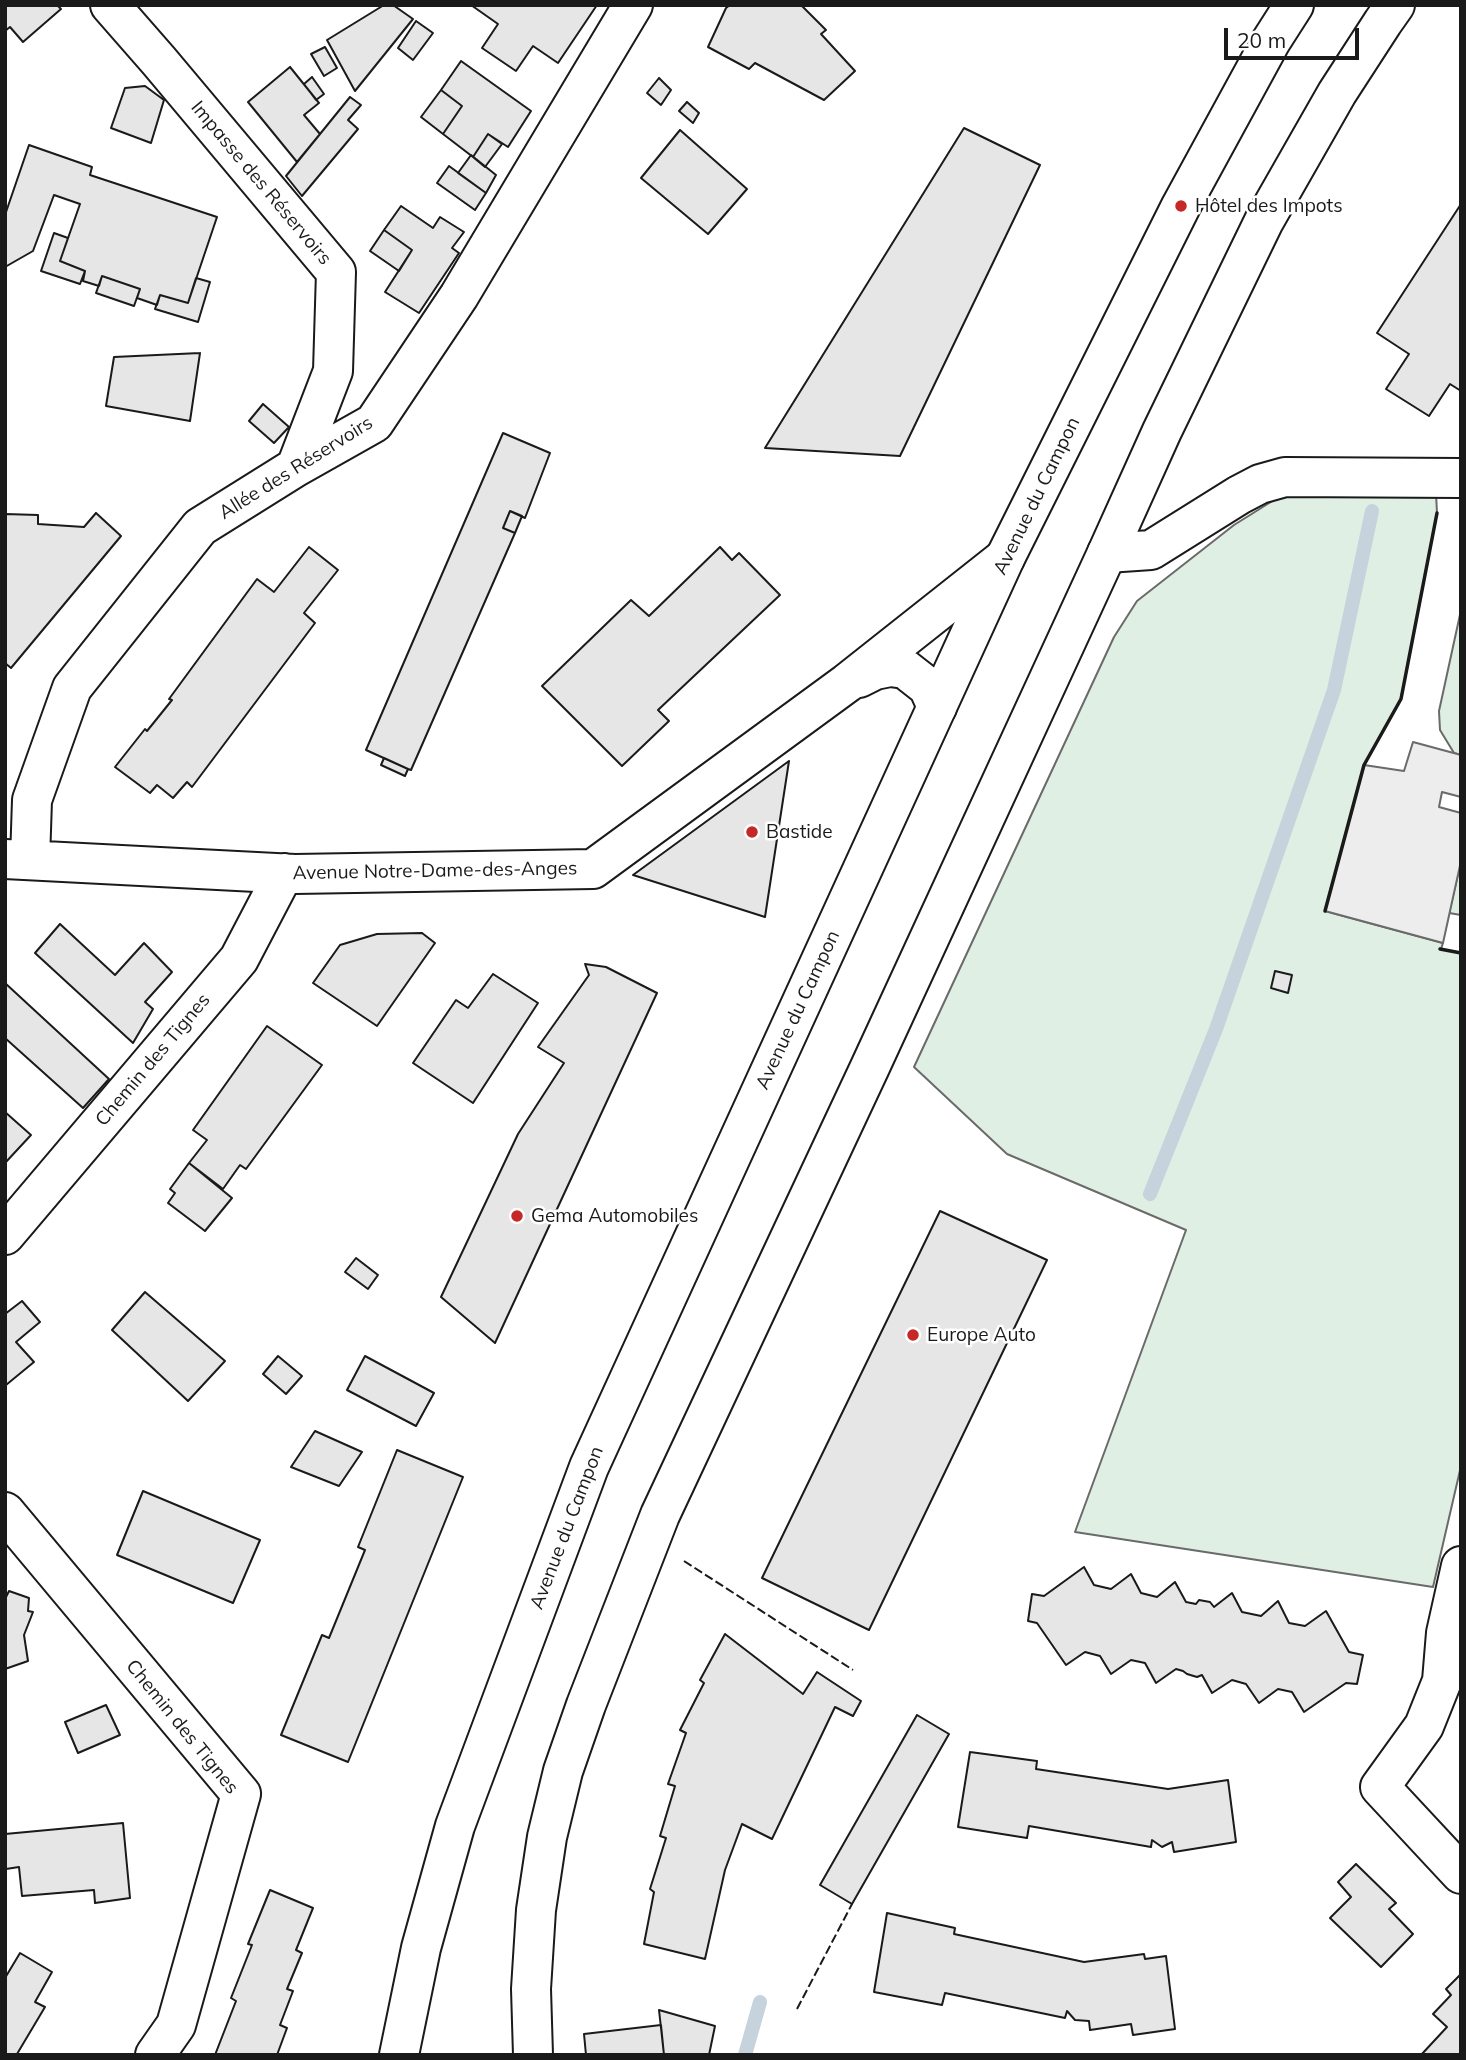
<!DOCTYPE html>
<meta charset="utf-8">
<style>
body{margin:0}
#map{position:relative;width:1466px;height:2060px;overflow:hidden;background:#fff;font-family:Mulish,sans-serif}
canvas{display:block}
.frame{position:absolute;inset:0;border:7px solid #1a1a1a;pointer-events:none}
.scale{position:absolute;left:1224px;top:28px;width:135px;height:32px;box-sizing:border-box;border:4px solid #1a1a1a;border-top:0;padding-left:9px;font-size:21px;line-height:24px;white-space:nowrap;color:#1a1a1a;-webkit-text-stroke:5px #fff;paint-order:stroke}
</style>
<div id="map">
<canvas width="1466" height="2060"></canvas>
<div class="frame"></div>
<div class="scale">20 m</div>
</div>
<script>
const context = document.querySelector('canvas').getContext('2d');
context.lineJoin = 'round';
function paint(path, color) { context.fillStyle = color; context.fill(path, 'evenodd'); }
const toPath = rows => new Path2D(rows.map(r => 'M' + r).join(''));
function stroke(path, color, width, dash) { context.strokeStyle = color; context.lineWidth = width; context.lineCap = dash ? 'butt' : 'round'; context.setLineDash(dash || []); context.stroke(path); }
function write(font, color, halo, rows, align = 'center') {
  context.font = font + ' Mulish,sans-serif'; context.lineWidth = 5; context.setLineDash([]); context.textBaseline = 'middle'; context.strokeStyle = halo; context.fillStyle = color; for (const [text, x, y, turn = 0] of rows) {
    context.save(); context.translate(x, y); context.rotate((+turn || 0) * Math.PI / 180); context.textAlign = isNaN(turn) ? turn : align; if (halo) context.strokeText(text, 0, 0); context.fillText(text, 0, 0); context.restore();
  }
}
const green = toPath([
 [1436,493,1437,513,1401,699,1364,765,1325,911,1443,943,1441,949,1461,953,1461,1466,1433,1587,1075,1532,1186,1230,1007,1154,914,1067,1114,637,1137,601,1234,525,1282,495,1436,493],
 [1461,610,1461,755,1454,753,1440,730,1439,711,1461,610],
 [1461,861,1461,915,1449,913,1461,861]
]);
paint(green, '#e0efe3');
stroke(green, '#6a6a6a', 2);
const parking = toPath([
 [1413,742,1461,755,1461,797,1442,792,1439,807,1461,813,1461,861,1443,943,1325,911,1364,765,1404,771,1413,742]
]);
paint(parking, '#ededed');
stroke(parking, '#6a6a6a', 2);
stroke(toPath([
 [1150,1194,1216,1029,1334,690,1372,511],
 [745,2055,760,2002]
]), '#c6d2dc', 14);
const building = toPath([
 [5,5,57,5,61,9,23,42,10,27,5,31,5,5],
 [384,5,393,5,413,19,355,91,327,40,384,5],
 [471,5,597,5,558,63,533,46,516,71,482,48,498,24,471,5],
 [730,5,801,5,826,30,821,34,855,71,824,100,755,63,749,69,708,47,726,8,730,5],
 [416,21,433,33,413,60,398,48,416,21],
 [325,47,337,68,324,76,311,54,325,47],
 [461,61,531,111,508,147,488,134,473,157,443,134,462,106,441,90,461,61],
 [290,67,319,103,304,115,320,134,297,162,248,102,290,67],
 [312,77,324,94,316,100,304,84,312,77],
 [659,78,671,90,661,105,647,93,659,78],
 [145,86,164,100,151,143,111,128,125,88,145,86],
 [441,90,462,106,443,134,421,117,441,90],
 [350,97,361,105,348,120,358,129,302,196,286,176,350,97],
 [687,102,699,113,693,123,679,111,687,102],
 [964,128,1040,165,900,456,765,448,964,128],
 [680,130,747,189,708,234,641,178,680,130],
 [488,134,502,144,485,167,473,157,488,134],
 [29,145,92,167,90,175,217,217,188,303,160,295,157,305,137,298,140,289,102,276,99,286,83,281,85,271,60,261,80,204,54,195,33,251,5,267,5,215,29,145],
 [471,155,496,175,486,193,458,173,471,155],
 [449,166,486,193,475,210,437,183,449,166],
 [1461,204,1461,391,1450,384,1429,416,1386,389,1409,354,1377,333,1461,204],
 [401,206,433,228,440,217,464,232,452,248,459,253,419,313,385,292,412,250,384,230,401,206],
 [384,230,412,250,399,271,370,251,384,230],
 [54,233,68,238,60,261,85,271,80,284,41,271,54,233],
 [102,276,140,289,134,306,96,293,102,276],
 [196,278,210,282,198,322,155,309,160,295,188,303,196,278],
 [200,353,190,421,106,406,114,357,200,353],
 [263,404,289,427,274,443,249,421,263,404],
 [503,433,550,453,525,518,510,511,503,528,515,533,411,770,408,769,366,750,503,433],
 [510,511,522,516,515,533,503,528,510,511],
 [96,513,121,536,11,668,5,663,5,514,38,515,38,524,84,527,96,513],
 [309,547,338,570,304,613,315,623,192,787,187,782,173,798,157,785,150,793,115,767,145,729,147,731,172,700,169,699,257,579,274,592,309,547],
 [720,547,732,560,739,553,780,595,658,710,669,721,622,766,542,686,631,600,649,616,720,547],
 [384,758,408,769,405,776,381,765,384,758],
 [789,761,765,917,633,875,789,761],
 [60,924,115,975,144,943,172,972,145,1002,153,1009,133,1043,35,953,60,924],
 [422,933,435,943,377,1026,313,983,340,945,377,934,422,933],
 [585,964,606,967,657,993,495,1343,441,1297,518,1134,564,1063,538,1047,589,975,585,964],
 [1275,971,1292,975,1288,993,1271,988,1275,971],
 [493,974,538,1003,473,1103,413,1063,456,1000,468,1008,493,974],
 [5,983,109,1079,83,1108,5,1038,5,983],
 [267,1026,322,1065,246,1169,240,1165,223,1189,189,1163,207,1140,193,1130,267,1026],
 [5,1112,31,1135,5,1163,5,1112],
 [189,1163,232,1198,205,1231,168,1203,175,1193,170,1189,189,1163],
 [940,1211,1047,1260,869,1630,762,1578,940,1211],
 [356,1258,378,1275,368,1289,345,1272,356,1258],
 [145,1292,225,1361,188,1401,112,1330,145,1292],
 [22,1301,40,1322,16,1342,34,1362,6,1385,5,1314,22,1301],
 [278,1356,302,1376,286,1394,263,1374,278,1356],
 [365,1356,434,1393,416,1426,347,1390,365,1356],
 [315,1431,362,1452,339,1486,291,1467,315,1431],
 [397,1450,463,1477,348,1762,281,1735,322,1635,329,1638,365,1550,358,1547,397,1450],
 [143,1491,260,1540,233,1603,117,1555,143,1491],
 [1084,1567,1094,1585,1111,1589,1131,1574,1141,1593,1157,1597,1175,1582,1186,1602,1196,1604,1199,1600,1210,1602,1214,1607,1232,1593,1242,1612,1261,1616,1278,1601,1289,1623,1305,1626,1326,1611,1349,1652,1363,1655,1357,1684,1346,1683,1304,1712,1292,1692,1278,1689,1259,1703,1246,1684,1232,1680,1212,1693,1202,1675,1197,1677,1187,1674,1183,1671,1176,1669,1156,1683,1145,1663,1131,1660,1111,1674,1100,1656,1085,1652,1066,1665,1037,1623,1028,1621,1032,1594,1044,1596,1084,1567],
 [9,1591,29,1598,28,1611,33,1612,24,1635,28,1661,5,1669,5,1599,9,1591],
 [725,1634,803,1694,817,1672,861,1701,853,1716,835,1707,772,1839,742,1824,725,1870,705,1959,644,1944,654,1892,650,1889,666,1838,660,1836,675,1786,668,1784,686,1733,680,1730,704,1683,700,1680,725,1634],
 [106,1705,120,1735,78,1753,65,1722,106,1705],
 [917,1715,949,1734,852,1904,820,1885,917,1715],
 [970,1752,1037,1761,1036,1769,1168,1789,1228,1780,1236,1842,1174,1852,1172,1842,1162,1847,1152,1840,1151,1847,1029,1826,1027,1838,958,1827,970,1752],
 [123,1823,130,1898,95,1903,94,1890,22,1896,19,1867,6,1869,5,1834,123,1823],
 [1356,1864,1396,1903,1389,1909,1413,1934,1381,1967,1330,1918,1351,1897,1338,1882,1356,1864],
 [270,1890,313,1908,296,1950,302,1953,287,1989,293,1991,280,2025,287,2028,277,2055,215,2055,236,2001,231,1998,252,1945,248,1944,270,1890],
 [887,1913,955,1928,954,1934,1084,1962,1144,1954,1145,1959,1166,1956,1175,2029,1133,2035,1131,2024,1090,2030,1089,2021,1075,2020,1067,2011,1065,2018,945,1993,942,2005,874,1992,887,1913],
 [20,1953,52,1972,35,2002,45,2007,17,2054,19,2055,5,2055,5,1978,20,1953],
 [1461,1974,1461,2055,1421,2055,1447,2027,1433,2014,1451,1995,1446,1989,1461,1974],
 [659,2010,715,2026,709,2055,664,2055,659,2010],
 [661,2025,664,2055,586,2055,584,2034,661,2025]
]);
paint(building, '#e6e6e6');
stroke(building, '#1a1a1a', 2);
const minor = toPath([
 [110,5,159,61,336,272,333,371,296,467],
 [1107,553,1151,550,1239,495,1260,484,1285,477,1461,478],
 [859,678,875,670,890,667,905,669,928,687,937,707],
 [5,859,295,874,593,869,847,683,1005,558],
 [30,860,32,800,72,688,200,527,296,467,374,423,459,296,633,5],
 [5,1235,239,959,284,873],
 [5,1512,241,1794,176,2025,155,2055],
 [1461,1566,1446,1633,1442,1681,1424,1726,1380,1787,1461,1874]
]);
const primary = toPath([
 [399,2055,421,1948,455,1826,589,1467,1005,558,1181,206,1271,41,1294,5],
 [533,2055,531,1989,536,1910,547,1837,563,1771,586,1705,660,1515,870,1067,1107,553,1162,431,1264,221,1337,93,1383,22,1395,5]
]);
stroke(minor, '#1a1a1a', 42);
stroke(primary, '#1a1a1a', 42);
stroke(minor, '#fff', 38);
stroke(primary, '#fff', 38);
stroke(toPath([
 [684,1561,853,1670],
 [797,2009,852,1904]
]), '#1a1a1a', 2, [9, 3.5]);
stroke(toPath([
 [1325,911,1364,765,1401,699,1437,513],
 [1440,949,1461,953]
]), '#1a1a1a', 3.5);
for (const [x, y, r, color] of [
 [1181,206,7,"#c62828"],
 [752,832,7,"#c62828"],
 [517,1216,7,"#c62828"],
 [913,1335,7,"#c62828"]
]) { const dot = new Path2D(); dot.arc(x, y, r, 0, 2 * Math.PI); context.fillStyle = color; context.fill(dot); stroke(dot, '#fff', 2.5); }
write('19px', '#1a1a1a', '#fff', [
 ["Impasse des Réservoirs",261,183,50],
 ["Allée des Réservoirs",296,468,-32],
 ["Avenue du Campon",1037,496,-64],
 ["Avenue Notre-Dame-des-Anges",435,871,-1],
 ["Avenue du Campon",798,1010,-65],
 ["Chemin des Tignes",153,1060,-50],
 ["Avenue du Campon",567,1528,-69],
 ["Chemin des Tignes",182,1727,51]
]);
write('19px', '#1a1a1a', '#fff', [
 ["Hôtel des Impots",1195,206],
 ["Bastide",766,832],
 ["Gema Automobiles",531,1216],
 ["Europe Auto",927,1335]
], 'left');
</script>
